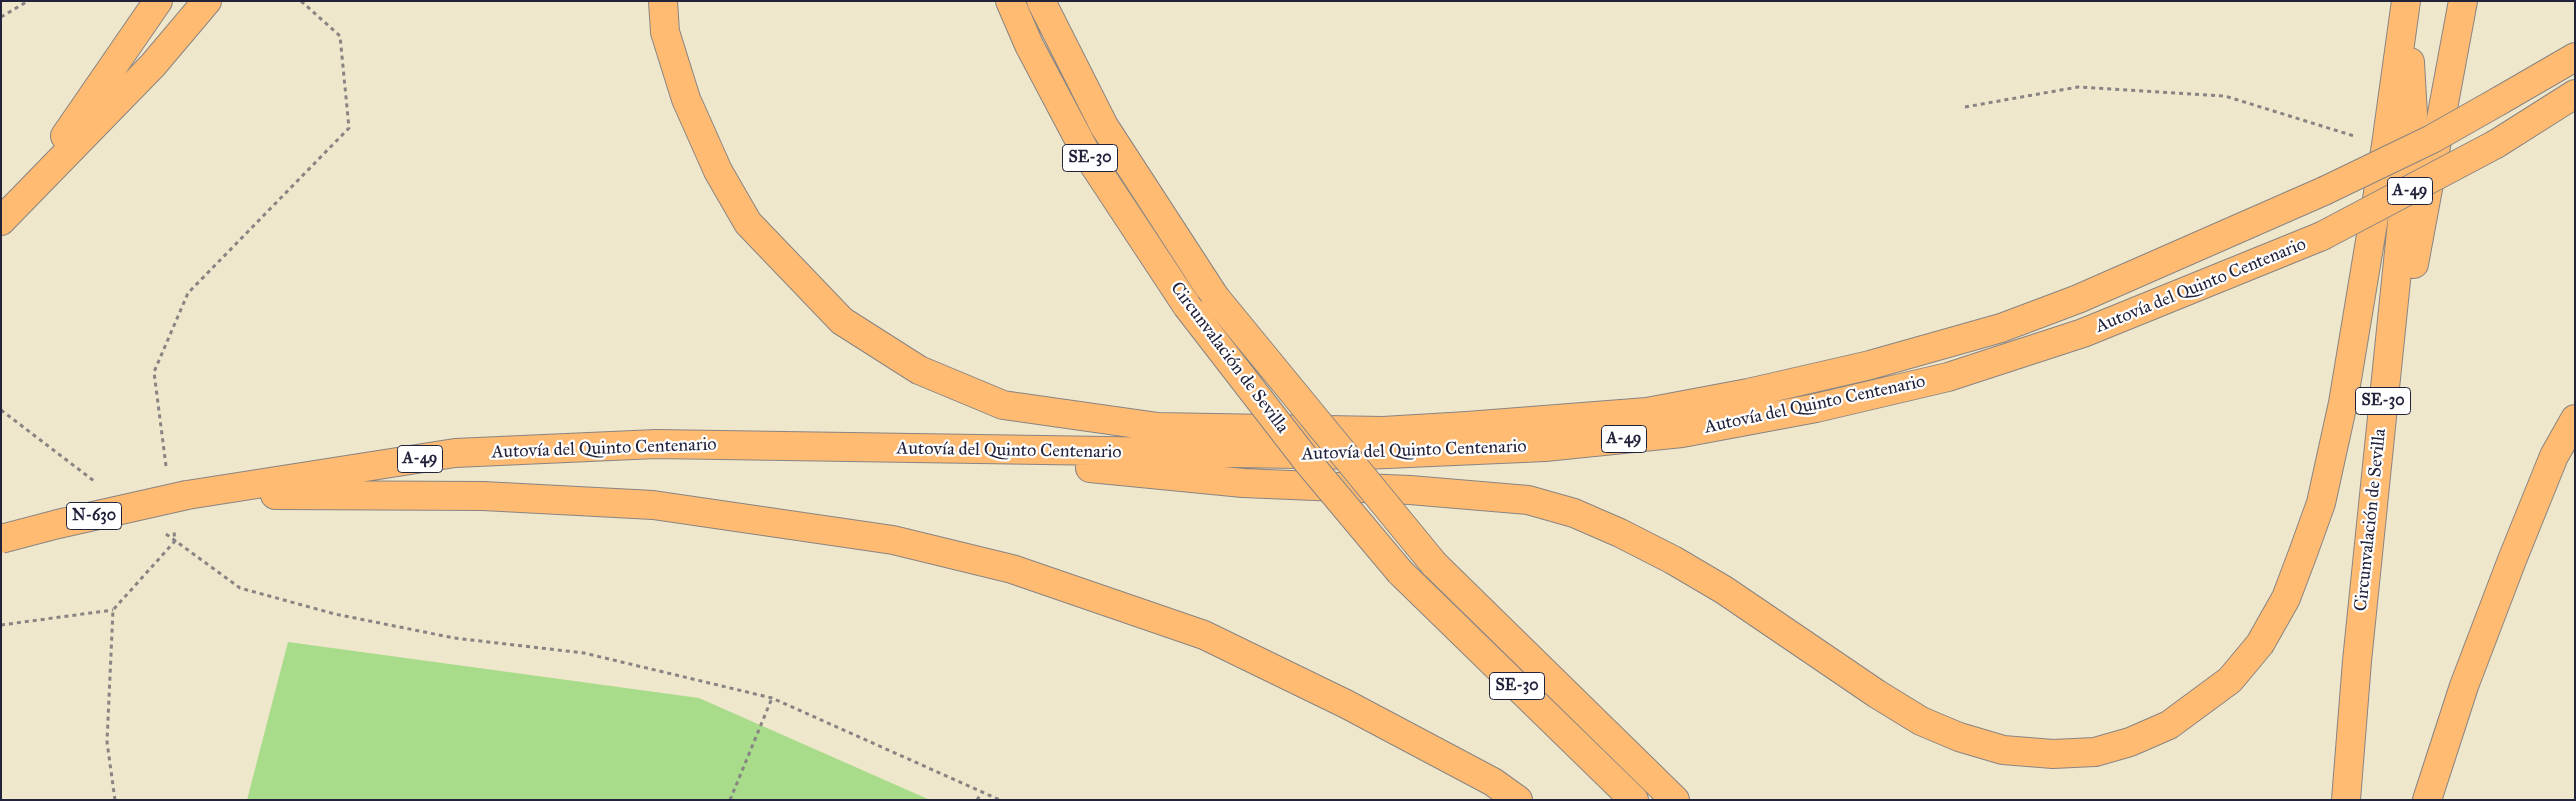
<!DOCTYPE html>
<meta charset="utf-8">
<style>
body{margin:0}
#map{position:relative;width:2576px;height:801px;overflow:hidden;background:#efe7cb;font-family:"IM FELL Great Primer",serif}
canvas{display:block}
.frame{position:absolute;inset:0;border:2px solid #22223b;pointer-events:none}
</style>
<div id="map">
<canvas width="2576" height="801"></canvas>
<div class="frame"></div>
</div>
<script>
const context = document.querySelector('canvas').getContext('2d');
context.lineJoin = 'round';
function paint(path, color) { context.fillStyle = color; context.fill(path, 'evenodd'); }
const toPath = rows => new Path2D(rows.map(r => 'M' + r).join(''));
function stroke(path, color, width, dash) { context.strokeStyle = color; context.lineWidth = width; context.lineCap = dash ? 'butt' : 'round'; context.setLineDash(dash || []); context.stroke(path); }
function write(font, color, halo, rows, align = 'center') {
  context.font = font + ' "IM FELL Great Primer",serif'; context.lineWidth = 4.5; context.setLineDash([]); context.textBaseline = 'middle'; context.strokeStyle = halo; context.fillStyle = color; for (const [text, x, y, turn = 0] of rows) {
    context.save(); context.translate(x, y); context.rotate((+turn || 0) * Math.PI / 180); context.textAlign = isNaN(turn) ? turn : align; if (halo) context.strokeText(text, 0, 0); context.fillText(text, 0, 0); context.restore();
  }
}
paint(toPath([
 [288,642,699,698,930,800,247,800]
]), '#a8db8a');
const highway = toPath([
 [663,1,665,32,686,99,718,171,748,223,842,321,919,370,1003,405,1158,427,1383,431,1467,426,1647,412,1748,393,1870,365,2001,328,2078,299,2324,191],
 [1010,1,1029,45,1086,153,1187,306],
 [1041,1,1104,126,1215,297],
 [2499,101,2575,57],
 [65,136,158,1],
 [2496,144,2575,94],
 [1,221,153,65,207,1],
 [2414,264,2463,1],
 [1090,468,1243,483,1410,490,1528,500,1574,513,1620,533,1673,560,1724,590,1877,694,1921,721,1959,737,2003,750,2053,754,2095,752,2130,742,2169,725,2230,680,2260,644,2286,598,2303,553,2321,503,2343,403,2386,145,2406,1],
 [187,495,455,453,656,444,1364,455,1545,447,1682,433,1816,408,1948,377,2083,333,2322,236],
 [275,495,483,496,653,505,893,540,1012,569,1204,635,1346,704,1493,782,1518,800],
 [1434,564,1675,800],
 [1400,572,1634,800],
 [2346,800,2357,661,2413,115,2410,62],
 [2427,800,2464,686,2512,560,2554,456,2575,419]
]);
stroke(highway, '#888483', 30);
stroke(toPath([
 [1,17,28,1],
 [1965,107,2078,87,2225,96,2354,136],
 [1,410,94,481],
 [166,466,154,372,188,293,349,128,340,36,301,1],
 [166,534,240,588,335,614,454,638,584,653,772,698,1000,800],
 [1,625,113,610],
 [115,800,107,742,113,610,175,541,174,532],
 [730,800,772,698],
 [977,800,982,792]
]), '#888483', 3, [4, 4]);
stroke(highway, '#ffbb71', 28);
const highwayBridge = toPath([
 [2324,191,2432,139,2499,101],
 [2322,236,2496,144],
 [1215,297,1434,564],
 [1187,306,1307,461,1400,572],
 [1,539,58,524,187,495]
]);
stroke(highwayBridge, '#888483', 30, []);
stroke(highwayBridge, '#ffbb71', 28);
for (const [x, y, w] of [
 [1090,158,55],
 [2410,191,45],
 [2383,401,55],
 [1624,439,45],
 [420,459,45],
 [94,516,55],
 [1517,686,55]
]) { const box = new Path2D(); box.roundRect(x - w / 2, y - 13.5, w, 27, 4); context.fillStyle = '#fff'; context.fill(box); stroke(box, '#22223b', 1); }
write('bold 16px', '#22223b', null, [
 ["SE-30",1090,158],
 ["A-49",2410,191],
 ["SE-30",2383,401],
 ["A-49",1624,439],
 ["A-49",420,459],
 ["N-630",94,516],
 ["SE-30",1517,686]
]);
write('18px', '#22223b', '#fff', [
 ["Autovía del Quinto Centenario",2201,286,-22],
 ["Circunvalación de Sevilla",1229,358,53],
 ["Autovía del Quinto Centenario",1815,405,-12],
 ["Autovía del Quinto Centenario",604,449,-2],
 ["Autovía del Quinto Centenario",1009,451,1],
 ["Autovía del Quinto Centenario",1414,451,-2],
 ["Circunvalación de Sevilla",2371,520,-84]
]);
</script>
